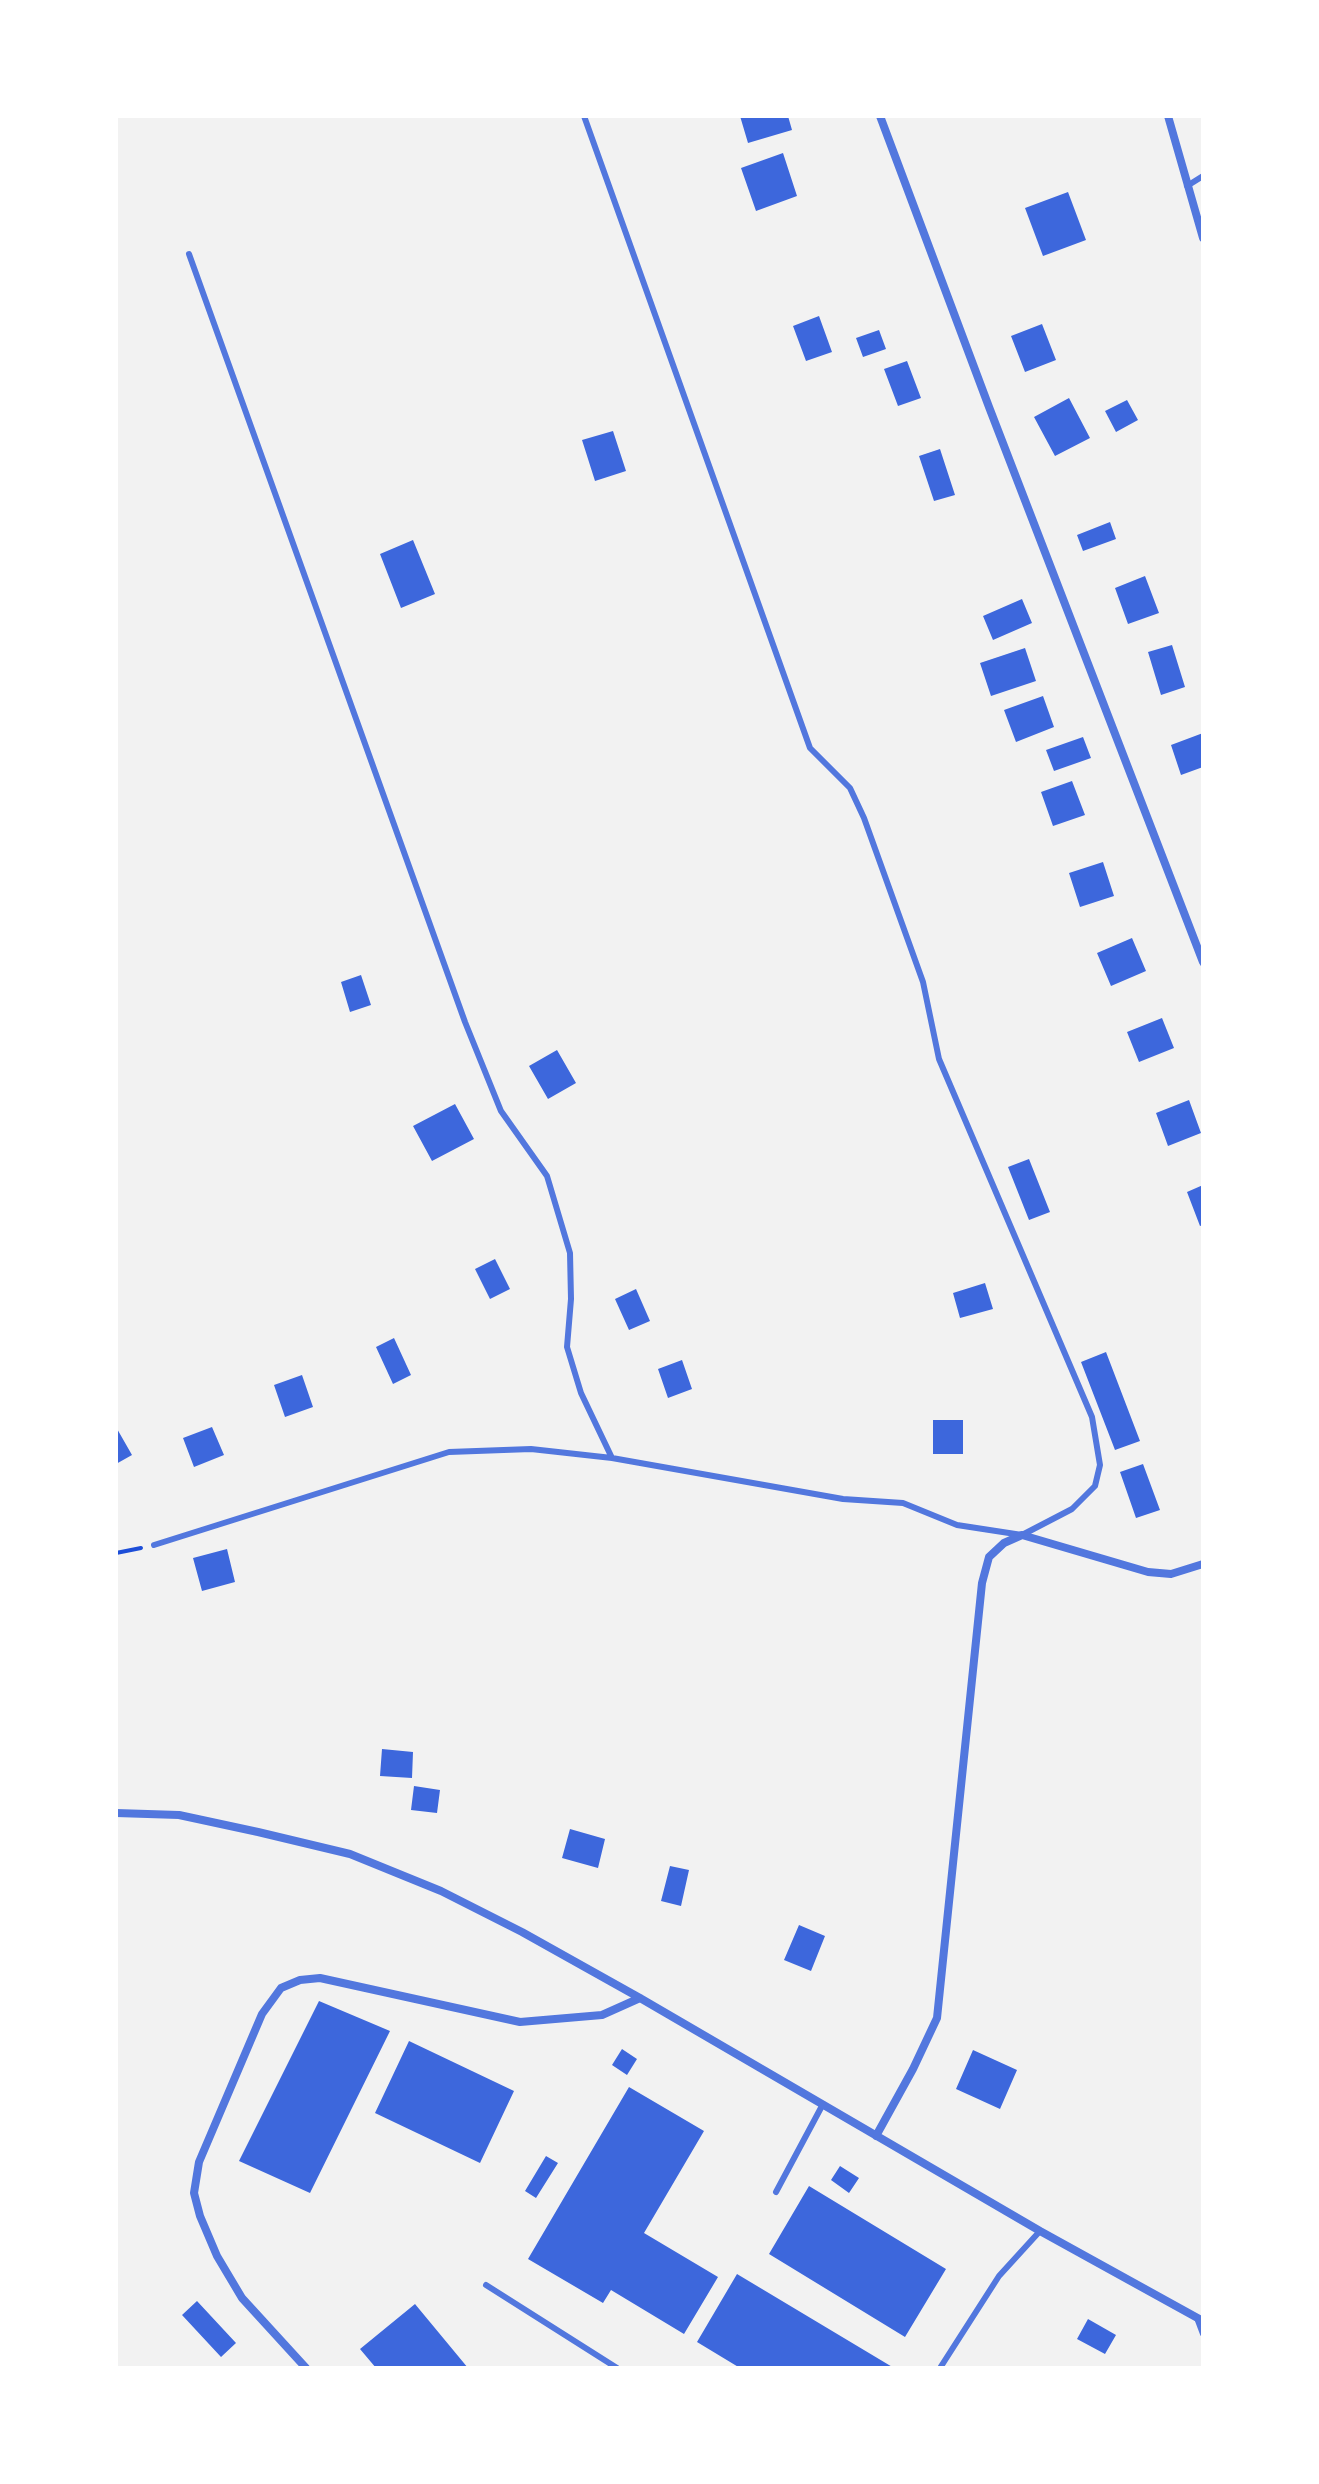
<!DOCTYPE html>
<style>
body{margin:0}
#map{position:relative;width:1319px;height:2484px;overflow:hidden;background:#f2f2f2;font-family:Rubik,sans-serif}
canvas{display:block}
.frame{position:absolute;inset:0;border:118px solid #fff;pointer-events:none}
</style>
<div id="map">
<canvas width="1319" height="2484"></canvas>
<div class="frame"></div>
</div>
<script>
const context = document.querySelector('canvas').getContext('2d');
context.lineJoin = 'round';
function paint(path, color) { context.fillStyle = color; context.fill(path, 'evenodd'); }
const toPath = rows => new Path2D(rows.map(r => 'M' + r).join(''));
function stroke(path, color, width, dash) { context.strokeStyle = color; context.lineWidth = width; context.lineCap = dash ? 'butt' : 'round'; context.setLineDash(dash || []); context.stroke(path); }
paint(toPath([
 [740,116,788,116,792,130,748,143],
 [783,153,797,196,756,211,741,168],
 [1068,192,1086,240,1043,256,1025,208],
 [819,316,832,352,806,361,793,326],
 [1042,324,1056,360,1025,372,1011,336],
 [879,330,886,349,863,357,856,338],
 [907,361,921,398,898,406,884,369],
 [1069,398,1090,438,1055,456,1034,417],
 [1127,400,1138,420,1116,432,1105,411],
 [613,431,626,471,595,481,582,440],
 [940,449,955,495,934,501,919,456],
 [1110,522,1116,539,1083,551,1077,535],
 [413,540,435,594,401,608,380,554],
 [1145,576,1159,613,1128,624,1115,588],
 [1022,599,1032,623,993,640,983,616],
 [1172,645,1185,687,1161,695,1148,652],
 [1025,648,1036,681,991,696,980,663],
 [1043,696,1054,727,1016,742,1004,710],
 [1203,733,1203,767,1181,775,1171,745],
 [1083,737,1091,758,1054,771,1046,750],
 [1072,781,1085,815,1053,826,1041,792],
 [1103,862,1114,896,1080,907,1069,873],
 [1132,938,1146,971,1111,986,1097,953],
 [361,975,371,1005,350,1012,341,982],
 [1162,1018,1174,1048,1139,1062,1127,1032],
 [557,1050,576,1083,548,1099,529,1066],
 [1189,1100,1201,1133,1168,1146,1156,1113],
 [455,1104,474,1139,432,1161,413,1126],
 [1029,1159,1050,1212,1029,1220,1008,1167],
 [1203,1185,1203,1225,1200,1226,1187,1192],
 [495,1259,510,1289,490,1299,475,1269],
 [985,1283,993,1309,960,1318,953,1293],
 [636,1289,650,1321,629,1330,615,1299],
 [394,1338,411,1375,393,1384,376,1347],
 [1106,1352,1140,1441,1115,1450,1081,1362],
 [682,1360,692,1389,668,1398,658,1369],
 [302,1375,313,1407,285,1417,274,1385],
 [933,1420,963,1420,963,1454,933,1454],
 [116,1427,132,1455,116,1464],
 [212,1427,224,1455,194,1467,183,1438],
 [1143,1464,1160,1510,1136,1518,1120,1472],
 [227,1549,235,1582,202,1591,193,1558],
 [382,1749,413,1752,412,1778,380,1776],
 [414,1786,440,1790,437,1813,411,1810],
 [570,1829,605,1839,598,1868,562,1858],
 [670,1866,689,1870,681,1906,661,1901],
 [799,1925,825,1936,811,1971,784,1960],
 [319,2001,390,2031,310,2193,239,2161],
 [409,2041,514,2091,480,2163,375,2113],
 [622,2049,637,2059,627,2075,612,2065],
 [973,2050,1017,2070,1000,2109,956,2089],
 [629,2087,704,2131,644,2233,718,2277,684,2334,611,2290,603,2303,528,2259],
 [546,2156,558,2163,536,2198,525,2191],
 [840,2166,859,2178,849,2193,831,2180],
 [809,2186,946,2269,905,2337,769,2254],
 [737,2274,894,2368,740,2368,697,2342],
 [197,2301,236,2343,221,2357,182,2315],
 [415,2304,468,2368,376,2368,360,2349],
 [1088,2319,1116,2335,1105,2354,1077,2339]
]), '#3d67dc');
stroke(toPath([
 [116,1553,141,1548]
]), '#1d4ed8', 4);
stroke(toPath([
 [1187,186,1203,176],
 [189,254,465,1022,501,1111,547,1176,570,1253,571,1299,567,1347,581,1393,612,1458],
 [154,1545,449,1452,531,1449,612,1458,843,1499,903,1503,957,1525,1022,1535,1072,1509,1095,1486,1100,1465,1092,1417,939,1059,923,982,864,818,850,788,810,748,584,116],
 [776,2192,823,2104],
 [486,2285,617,2368],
 [1197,2318,1203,2334],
 [940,2368,999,2276,1040,2231]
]), '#5277de', 6);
stroke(toPath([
 [880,116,989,407,1203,962],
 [1168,116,1203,238],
 [116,1813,179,1815,258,1832,350,1854,441,1891,522,1932,640,1998,1040,2231,1203,2321],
 [876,2136,913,2069,937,2018,982,1583,989,1557,1004,1543,1022,1535,1148,1572,1171,1574,1203,1564],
 [306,2368,242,2298,217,2256,200,2216,194,2193,199,2162,262,2014,281,1988,300,1980,320,1978,520,2022,602,2015,640,1998]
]), '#5277de', 8);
</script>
